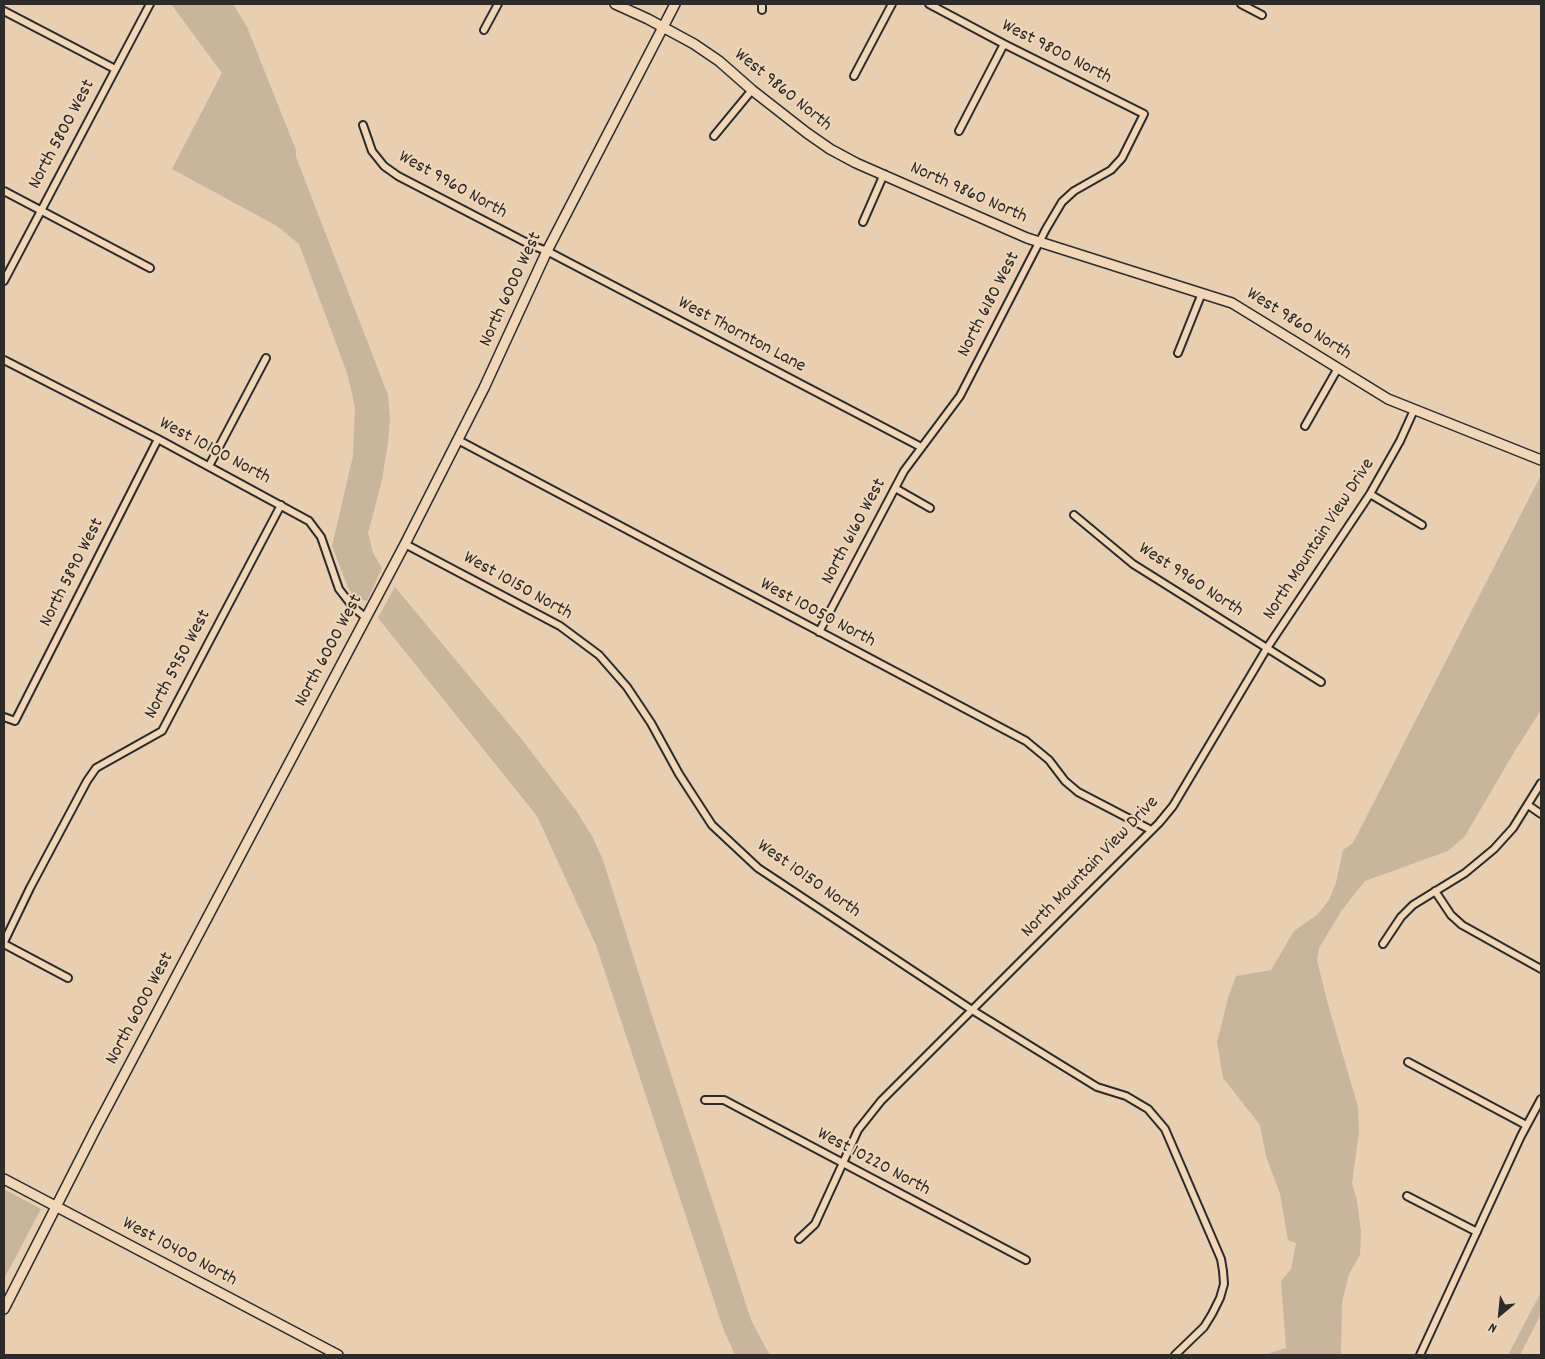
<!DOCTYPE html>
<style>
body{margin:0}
#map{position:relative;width:1545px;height:1359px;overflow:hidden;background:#e9cfb2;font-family:Dekko,sans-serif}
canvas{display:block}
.frame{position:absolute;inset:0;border:5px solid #2b2b2b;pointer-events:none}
.north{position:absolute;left:1475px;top:1289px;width:50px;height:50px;-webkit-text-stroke:4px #f1d6b8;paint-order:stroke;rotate:208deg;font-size:14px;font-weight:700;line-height:20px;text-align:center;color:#2b2b2b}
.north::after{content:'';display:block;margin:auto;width:18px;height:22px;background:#2b2b2b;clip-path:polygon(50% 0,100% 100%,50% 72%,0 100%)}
</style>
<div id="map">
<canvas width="1545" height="1359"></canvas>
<div class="frame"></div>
<div class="north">N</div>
</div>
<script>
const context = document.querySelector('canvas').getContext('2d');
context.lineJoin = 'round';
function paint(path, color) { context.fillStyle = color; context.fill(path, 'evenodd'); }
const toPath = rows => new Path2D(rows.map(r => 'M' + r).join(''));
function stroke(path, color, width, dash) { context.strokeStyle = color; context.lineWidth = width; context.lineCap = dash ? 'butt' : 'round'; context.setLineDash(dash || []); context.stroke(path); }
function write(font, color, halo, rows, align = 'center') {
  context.font = font + ' Dekko,sans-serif'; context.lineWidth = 4; context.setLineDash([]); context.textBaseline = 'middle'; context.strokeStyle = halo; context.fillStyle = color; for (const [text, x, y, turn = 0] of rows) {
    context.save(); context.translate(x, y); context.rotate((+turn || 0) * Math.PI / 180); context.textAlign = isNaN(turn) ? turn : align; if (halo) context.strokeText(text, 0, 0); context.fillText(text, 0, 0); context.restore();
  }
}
paint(toPath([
 [171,4,233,4,247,27,296,150,296,157,388,395,390,418,388,442,382,480,368,533,373,553,382,568,367,601,357,599,349,590,332,546,353,456,355,407,347,373,299,244,277,226,172,169,222,73],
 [1541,475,1541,710,1513,754,1465,836,1448,851,1365,881,1342,910,1319,948,1317,960,1327,1001,1358,1107,1359,1132,1352,1183,1357,1201,1361,1231,1360,1255,1349,1274,1342,1302,1341,1355,1264,1355,1286,1348,1281,1281,1291,1269,1296,1243,1288,1240,1280,1194,1266,1156,1260,1125,1223,1078,1217,1042,1228,998,1236,976,1271,970,1294,931,1318,914,1329,900,1336,883,1343,850,1353,843],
 [395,587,523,741,575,809,592,836,603,860,648,1003,751,1320,768,1352,771,1355,736,1355,734,1353,723,1328,596,945,537,816,378,618],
 [4,1189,41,1209,4,1279],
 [1541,1292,1541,1314,1520,1355,1508,1355]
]), '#c9b49c');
const street = toPath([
 [1241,4,1262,15],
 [762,10,762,4],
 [4,11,115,69],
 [484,30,498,4],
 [854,76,892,4],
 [363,125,372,151,384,166,398,176,531,245,547,251,921,447],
 [959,131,1004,44],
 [714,136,752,90],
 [4,191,150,268],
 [863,222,884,174],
 [4,281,150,4],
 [1178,353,1202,293],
 [4,360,158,439,309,521,321,537,339,589,353,607,365,617],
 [1305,426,1338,368],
 [458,440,1026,741,1049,760,1065,781,1078,792,1151,830],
 [209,466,266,358],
 [895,488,930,508],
 [1370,494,1422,525],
 [1074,515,1133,564,1321,682],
 [405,544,560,626,599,655,627,687,651,723,679,774,712,825,758,868,972,1010,1097,1087,1126,1096,1148,1109,1165,1129,1221,1259,1223,1271,1224,1284,1220,1298,1212,1314,1204,1327,1175,1355],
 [819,632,904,471,960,396,1046,229,1062,202,1074,191,1111,170,1122,158,1144,114,1004,44,929,4],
 [4,717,15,721,158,439],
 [1528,805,1541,814],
 [1435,891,1451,915,1462,925,1541,969],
 [4,942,30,888,87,781,96,768,162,731,281,505],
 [4,944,68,978],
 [1383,944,1401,917,1413,905,1465,873,1494,849,1513,828,1541,783],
 [1408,1062,1526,1125],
 [705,1100,724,1100,1026,1260],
 [1407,1196,1477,1232],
 [799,1239,815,1224,858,1130,881,1101,1159,823,1173,806,1267,648,1370,494,1400,441,1414,410],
 [1420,1355,1521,1136,1541,1099]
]);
const secondary = toPath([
 [615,4,648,19,694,44,719,61,752,90,807,133,830,149,856,163,1027,238,1232,303,1388,399,1541,460],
 [4,1179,338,1355],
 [4,1309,96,1128,405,544,484,388,547,251,675,4]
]);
stroke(street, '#2b2b2b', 10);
stroke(secondary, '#2b2b2b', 12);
stroke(street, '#f1d6b8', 6);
stroke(secondary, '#f1d6b8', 9);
write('19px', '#2b2b2b', '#f1d6b8', [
 ["West 9800 North",1056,53,27],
 ["West 9860 North",782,91,39],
 ["North 5800 West",63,135,-62],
 ["West 9960 North",452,186,29],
 ["North 9860 North",968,194,24],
 ["North 6000 West",512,290,-65],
 ["North 6180 West",990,305,-63],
 ["West 9860 North",1298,325,32],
 ["West Thornton Lane",741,336,28],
 ["West 10100 North",214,452,28],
 ["North 6160 West",855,532,-62],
 ["North Mountain View Drive",1320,540,-57],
 ["North 5890 West",73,573,-63],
 ["West 9960 North",1190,581,33],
 ["West 10150 North",517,587,29],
 ["West 10050 North",817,614,28],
 ["North 6000 West",330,651,-62],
 ["North 5950 West",179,665,-62],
 ["North Mountain View Drive",1091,868,-46],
 ["West 10150 North",808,880,35],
 ["North 6000 West",141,1009,-62],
 ["West 10220 North",873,1163,28],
 ["West 10400 North",179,1253,28]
]);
</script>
